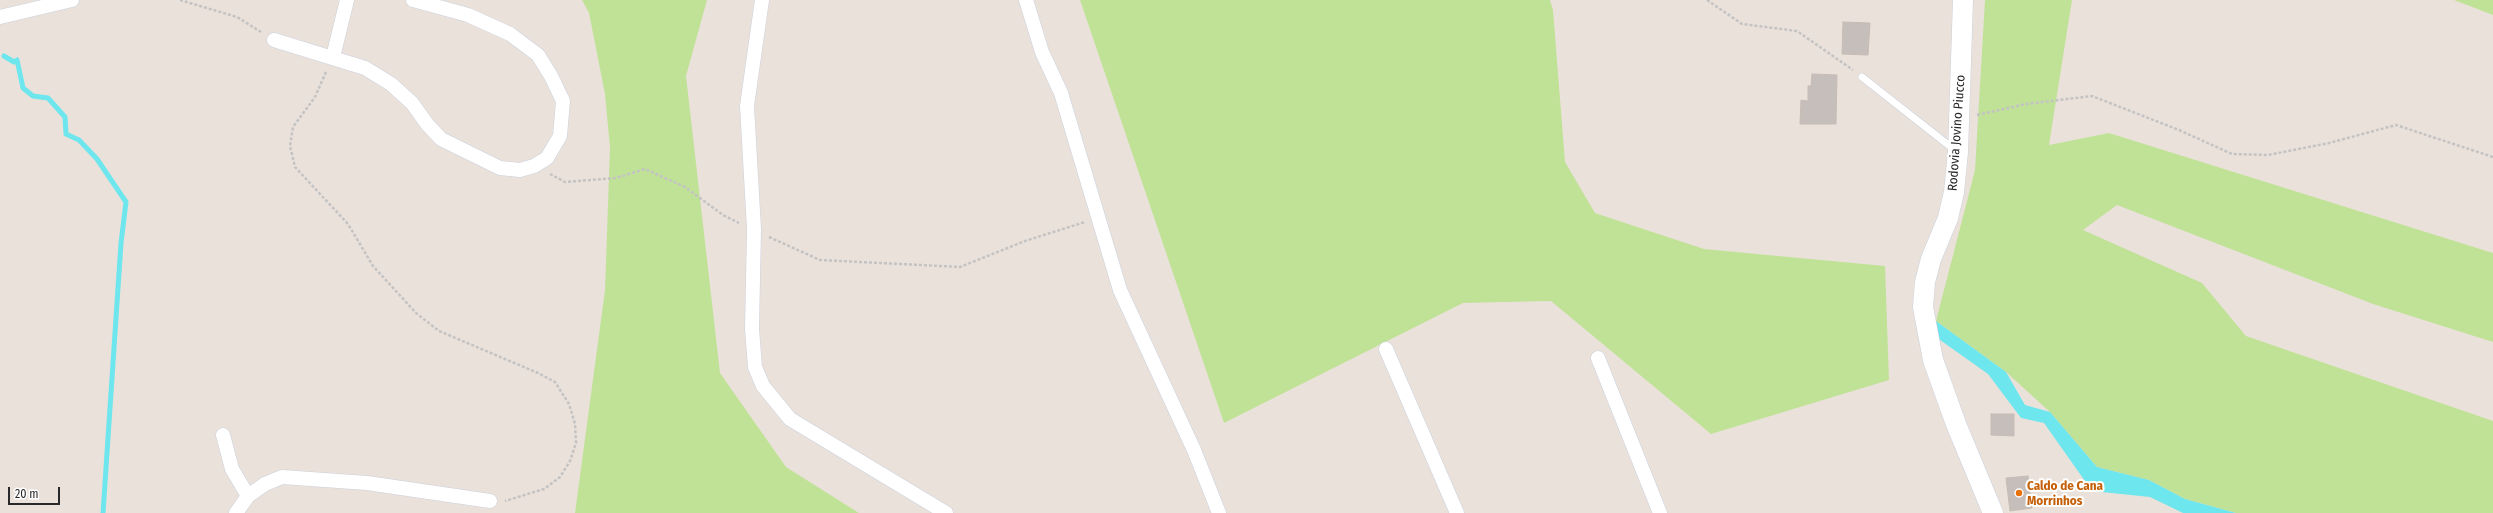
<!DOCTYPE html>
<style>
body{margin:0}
#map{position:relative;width:2493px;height:513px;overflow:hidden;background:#ebe1db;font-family:"Fira Sans Condensed",sans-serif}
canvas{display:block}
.scale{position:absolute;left:8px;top:487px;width:52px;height:18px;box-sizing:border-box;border:2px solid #292929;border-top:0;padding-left:5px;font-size:12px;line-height:14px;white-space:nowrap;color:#292929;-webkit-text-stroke:3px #fff;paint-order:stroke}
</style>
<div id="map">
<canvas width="2493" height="513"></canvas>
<div class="scale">20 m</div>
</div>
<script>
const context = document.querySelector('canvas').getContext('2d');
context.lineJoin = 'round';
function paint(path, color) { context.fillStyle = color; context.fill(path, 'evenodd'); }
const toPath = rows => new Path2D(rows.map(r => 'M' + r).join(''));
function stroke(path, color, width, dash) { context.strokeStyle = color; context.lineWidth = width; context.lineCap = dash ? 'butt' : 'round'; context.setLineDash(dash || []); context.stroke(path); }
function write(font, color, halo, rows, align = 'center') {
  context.font = font + ' "Fira Sans Condensed",sans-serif'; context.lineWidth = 4; context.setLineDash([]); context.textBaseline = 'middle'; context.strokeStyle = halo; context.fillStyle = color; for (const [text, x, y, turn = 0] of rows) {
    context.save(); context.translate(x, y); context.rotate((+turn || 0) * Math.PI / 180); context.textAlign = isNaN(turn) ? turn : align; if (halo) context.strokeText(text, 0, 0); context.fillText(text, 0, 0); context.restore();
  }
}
paint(toPath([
 [582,0,707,0,686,76,720,373,786,467,859,513,575,513,605,290,610,148,605,94,589,13],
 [1080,0,1550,0,1553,10,1565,162,1595,213,1704,249,1885,266,1889,380,1711,434,1551,301,1463,303,1224,423],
 [1985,0,2072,0,2049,145,2109,133,2493,253,2493,342,2373,304,2117,205,2083,230,2202,283,2246,336,2493,421,2493,513,2236,513,2185,499,2149,480,2097,467,2050,412,2006,372,1936,321,1975,170],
 [2454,0,2493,0,2493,15]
]), '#c0e297');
paint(toPath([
 [1936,321,2006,372,2025,405,2050,412,2097,467,2149,480,2185,499,2236,513,2183,513,2150,497,2092,491,2044,423,2021,418,1988,374,1933,335]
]), '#6ee6ed');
stroke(toPath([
 [4,56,14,62,17,60,23,88,33,96,48,98,65,117,66,134,79,140,97,159,126,202,121,243,103,513]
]), '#6ee6ed', 5);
const building = toPath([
 [1843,22,1870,23,1868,55,1842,54,1843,22],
 [1812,74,1837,75,1836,124,1800,124,1801,100,1808,101,1808,86,1811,86,1812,74],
 [1991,414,2014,414,2014,436,1991,435,1991,414],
 [2028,476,2032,508,2010,511,2006,478,2028,476]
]);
paint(building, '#c6beba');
stroke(building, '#c6bcb4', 1);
const service = toPath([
 [1862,77,1956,151]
]);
const minor = toPath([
 [762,0,747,106,754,229,752,329,755,367,763,386,790,419,946,513],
 [1026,0,1042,52,1061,93,1120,290,1194,450,1219,513],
 [0,17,72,0],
 [274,40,365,68,391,84,412,103,427,124,441,139,500,168,520,170,534,166,547,158,560,136,563,101,551,76,538,55,510,34,468,15,413,0],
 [333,57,347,0],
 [1386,349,1457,513],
 [1598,358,1660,513],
 [223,435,232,469,248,496],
 [236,513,248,496,265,484,282,477,367,483,490,501]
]);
const secondary = toPath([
 [1963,0,1958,152,1954,192,1948,218,1931,259,1925,282,1923,307,1933,360,1956,424,1993,513]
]);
stroke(service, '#c9d0db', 8);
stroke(minor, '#c9d0db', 15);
stroke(secondary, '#c9d0db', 21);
stroke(toPath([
 [180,0,237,17,261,32],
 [1707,0,1742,24,1797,31,1853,70],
 [326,72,315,97,293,127,290,146,295,167,348,224,373,266,416,313,439,331,538,373,555,382,569,404,575,424,576,443,570,461,560,477,544,489,505,501],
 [1977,115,2026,104,2092,96,2179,130,2232,154,2268,155,2329,143,2396,125,2493,157],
 [550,174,565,182,616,178,645,169,685,187,723,215,739,223],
 [769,237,820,260,960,267,1025,241,1085,222]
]), '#c3c3c3', 2.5, [3, 2]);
stroke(service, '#fff', 7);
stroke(minor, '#fff', 14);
stroke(secondary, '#fff', 20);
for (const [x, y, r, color] of [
 [2019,493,4,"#e8710a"]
]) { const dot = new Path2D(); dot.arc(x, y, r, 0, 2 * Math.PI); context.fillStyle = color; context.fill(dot); stroke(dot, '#fff', 1.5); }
write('13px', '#292929', '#fff', [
 ["Rodovia Jovino Piucco",1957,133,-86]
]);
write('bold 13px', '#c56008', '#fff', [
 ["Caldo de Cana",2027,486],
 ["Morrinhos",2027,501]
], 'left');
</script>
